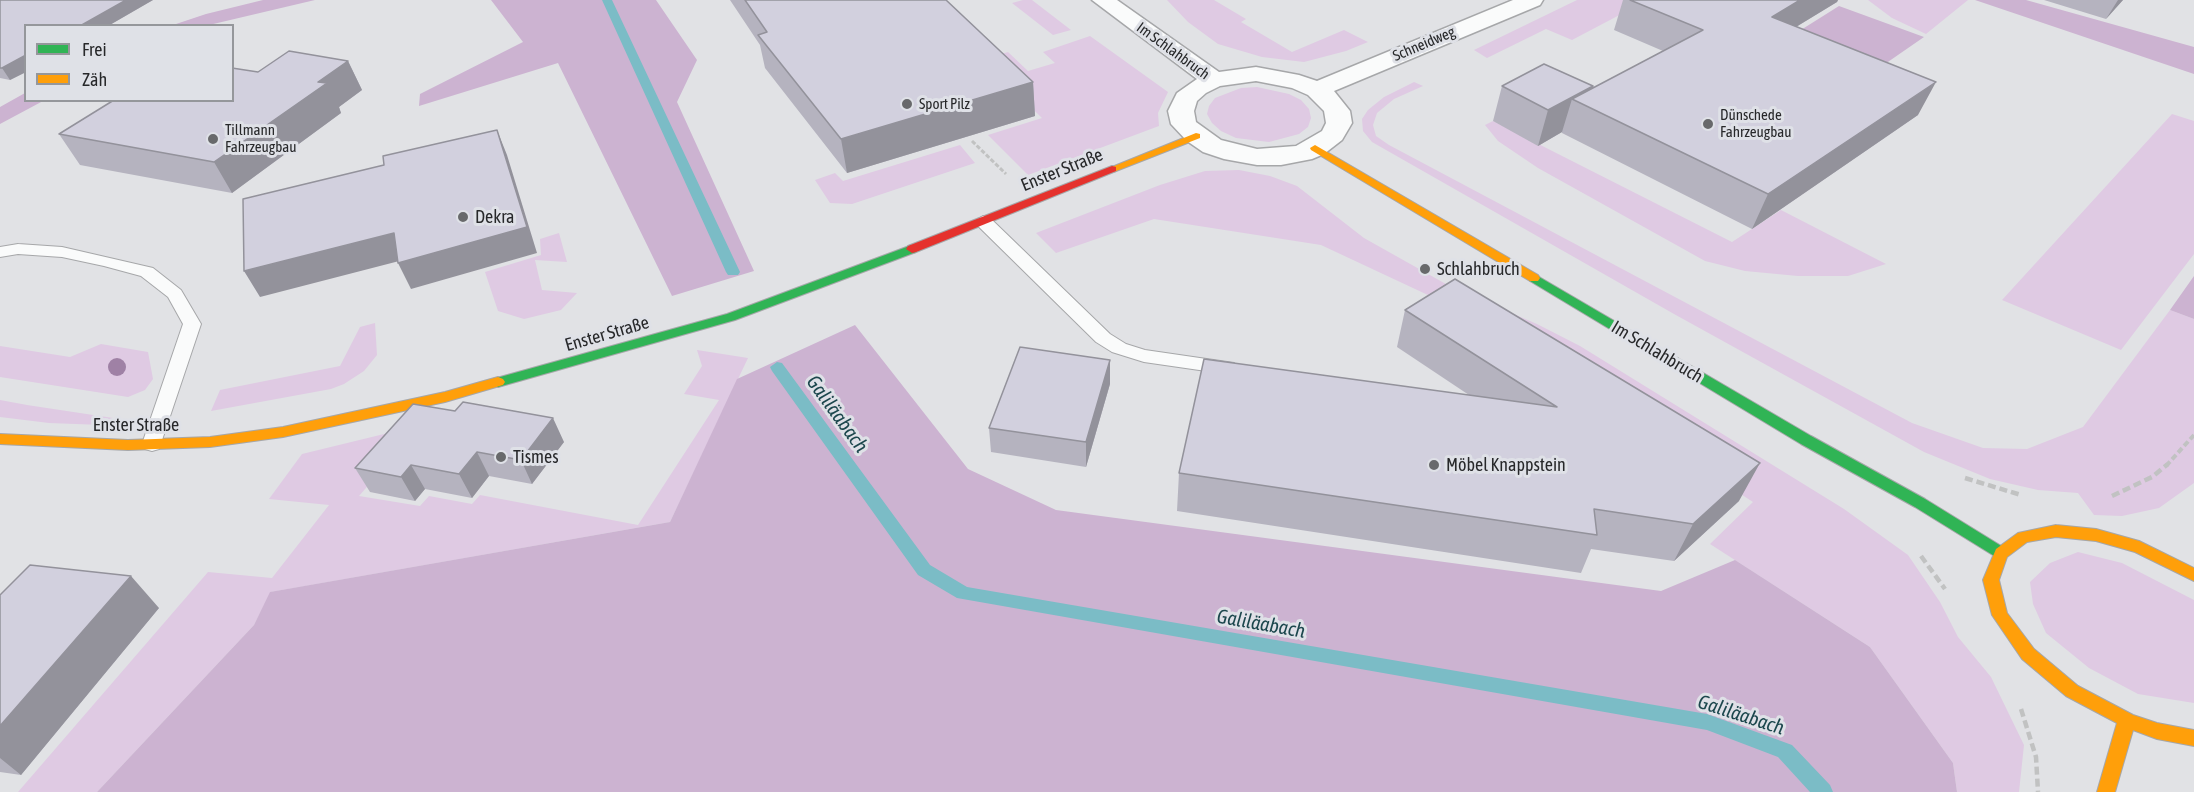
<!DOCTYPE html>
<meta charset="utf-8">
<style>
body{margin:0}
#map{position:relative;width:2194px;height:792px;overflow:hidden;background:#e1e2e5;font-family:"Asap Condensed",sans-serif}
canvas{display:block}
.legend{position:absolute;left:24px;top:24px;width:210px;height:78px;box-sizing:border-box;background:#dfe1e7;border:2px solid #95979b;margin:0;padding:8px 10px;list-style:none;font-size:18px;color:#27282a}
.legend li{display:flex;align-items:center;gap:12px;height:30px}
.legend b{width:30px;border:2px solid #95979b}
</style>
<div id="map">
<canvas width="2194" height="792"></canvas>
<ul class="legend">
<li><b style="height:8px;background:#30b455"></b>Frei</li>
<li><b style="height:8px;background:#ff9f0a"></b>Zäh</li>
</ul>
</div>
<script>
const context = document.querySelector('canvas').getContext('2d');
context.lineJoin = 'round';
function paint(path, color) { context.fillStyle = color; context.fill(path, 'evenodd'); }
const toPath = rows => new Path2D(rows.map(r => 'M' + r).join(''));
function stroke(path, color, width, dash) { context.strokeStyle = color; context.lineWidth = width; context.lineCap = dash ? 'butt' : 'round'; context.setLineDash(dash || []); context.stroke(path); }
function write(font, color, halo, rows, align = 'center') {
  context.font = font + ' "Asap Condensed",sans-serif'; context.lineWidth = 6; context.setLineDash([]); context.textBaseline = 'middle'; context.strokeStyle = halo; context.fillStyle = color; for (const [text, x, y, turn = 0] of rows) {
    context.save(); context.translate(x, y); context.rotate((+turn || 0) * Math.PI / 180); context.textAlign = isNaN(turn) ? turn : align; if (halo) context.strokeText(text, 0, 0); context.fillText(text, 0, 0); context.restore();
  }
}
paint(toPath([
 [1023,0,1032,0,1071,30,1053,35,1012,3],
 [1167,0,1214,0,1246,19,1241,22,1292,52,1344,30,1368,42,1346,51,1304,62,1262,57,1218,44,1188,22],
 [1577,0,1648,0,1572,40,1546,29,1487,58,1474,50],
 [1868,0,1968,0,1926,34,1892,18],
 [1090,36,1168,92,1158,113,1159,126,1028,175,988,135,1042,118,982,60,1008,52,1028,71,1055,63,1043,52],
 [1414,82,1423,86,1394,99,1377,113,1373,125,1376,136,1389,145,1912,423,1983,448,2027,449,2083,427,2170,310,2194,319,2194,483,2159,508,2122,516,2094,515,2078,493,2038,490,1990,479,1924,452,1674,314,1372,142,1363,131,1362,119,1368,110,1384,97],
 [1257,87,1289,94,1301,100,1309,109,1311,118,1308,127,1299,134,1269,142,1236,138,1221,131,1212,123,1207,114,1209,106,1215,98,1241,88],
 [2172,114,2194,121,2194,254,2121,350,2002,300],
 [1493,121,1732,242,1781,210,1886,264,1848,276,1798,276,1745,271,1705,261,1538,168,1498,141,1485,125],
 [960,145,975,163,852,204,830,203,815,180,835,173,843,181],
 [1239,170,1270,176,1297,186,1364,238,1453,288,1537,324,1580,346,1844,509,1908,555,1940,602,1958,637,1991,677,2024,745,2019,792,1957,792,1953,763,1870,647,1710,544,1753,502,1445,303,1321,245,1154,219,1056,253,1036,233,1160,185,1205,171],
 [559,233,567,262,535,260,542,290,577,293,561,310,524,319,498,311,485,272,541,255,540,239],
 [375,323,377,355,364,371,344,384,331,389,211,411,220,390,340,366,360,327],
 [101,344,148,352,153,379,145,390,128,397,0,377,0,346,70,357],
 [697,350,748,358,670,522,271,592,254,625,97,792,18,792,208,572,272,578,329,505,269,499,302,454,421,425,359,496,420,506,429,496,472,504,480,495,638,525,719,400,684,394,702,366],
 [0,400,27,405,113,418,103,425,49,423,0,417],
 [2078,552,2122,563,2194,600,2194,703,2138,694,2089,668,2046,633,2033,604,2030,582,2050,563]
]), '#dfcae3');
paint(toPath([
 [263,0,315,0,209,25,173,25,206,14],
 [491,0,656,0,697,60,677,102,754,271,672,296,558,63,419,106,420,94,523,42],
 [1975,0,2026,0,2194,47,2194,74],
 [1839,6,1924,37,1856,84,1777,45],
 [25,93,26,100,43,101,0,124,0,107],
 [2194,276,2194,319,2170,310],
 [855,325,968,469,1056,510,1661,591,1735,560,1870,647,1953,763,1957,792,97,792,254,625,270,592,670,522,737,379]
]), '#ccb3d1');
paint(toPath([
 [602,0,612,0,740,272,738,275,728,275,726,272,602,0],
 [777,362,782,363,930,565,967,587,1707,714,1792,745,1830,785,1833,792,1810,792,1778,757,1707,730,957,598,918,575,772,371,770,367,777,362]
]), '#7bbcc6');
const lane = toPath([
 [983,216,989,217,1110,334,1126,344,1145,350,1234,363,1237,368,1234,373,1227,374,1144,362,1112,352,1096,342,977,225,975,221,983,216],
 [18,244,62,247,153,268,181,290,201,324,159,449,152,451,145,449,142,444,183,324,168,297,141,276,104,266,62,257,18,254,0,257,0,247,18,244]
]);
const street = toPath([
 [1092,0,1117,0,1219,72,1256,67,1299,75,1317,81,1513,0,1543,0,1540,5,1334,91,1350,111,1352,123,1342,140,1324,154,1312,159,1281,165,1257,165,1224,159,1203,152,1187,141,1171,124,1168,111,1177,93,1197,79,1092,0],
 [1256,81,1292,88,1308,95,1324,111,1326,123,1322,131,1296,146,1257,149,1221,140,1196,122,1194,111,1197,101,1206,93,1220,86,1256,81]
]);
const fast = toPath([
 [912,245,916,246,918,249,916,252,735,320,498,387,491,382,493,379,727,314,912,245],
 [1534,274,1811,436,1925,499,2006,549,2009,553,2006,557,2001,559,1996,557,1915,507,1801,444,1530,281,1528,278,1530,275,1534,274]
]);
const slow = toPath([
 [1196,133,1200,134,1200,138,1116,171,1112,172,1107,169,1196,133],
 [1315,145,1538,275,1540,278,1538,281,1530,281,1311,150,1310,148,1315,145],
 [498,377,503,379,505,382,503,385,445,402,283,437,210,447,128,450,0,444,0,434,128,440,210,437,283,427,445,392,498,377],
 [2056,525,2096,529,2139,541,2194,568,2194,581,2135,552,2096,541,2056,537,2027,542,2007,557,1999,580,2007,613,2034,649,2078,686,2133,715,2157,723,2194,730,2194,746,2157,739,2133,730,2115,792,2097,792,2117,723,2066,696,2022,659,1992,615,1983,580,1996,549,2018,533,2056,525]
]);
const jam = toPath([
 [1112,166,1116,167,1116,171,916,252,912,253,906,249,908,246,1112,166]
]);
stroke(lane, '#a6a7a9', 2);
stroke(street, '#a6a7a9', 3);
stroke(fast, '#a6a7a9', 2);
stroke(slow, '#a6a7a9', 2);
stroke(jam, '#a6a7a9', 2);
stroke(toPath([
 [972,141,1006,174]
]), '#c1c2c2', 3, [4.5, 2]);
stroke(toPath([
 [2166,466,2194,435]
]), '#c1c2c2', 4, [6, 3]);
stroke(toPath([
 [1965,478,2021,495],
 [2112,496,2152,477,2168,464],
 [1921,556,1945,589],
 [2021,709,2036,757,2038,792]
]), '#c1c2c2', 4.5, [8, 4]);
paint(lane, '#fafbfb');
paint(street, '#fafbfb');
paint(fast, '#30b455');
paint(slow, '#ff9f0a');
paint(jam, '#e5322d');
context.fillStyle = '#9f81a5';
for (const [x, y] of [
 [117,367]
]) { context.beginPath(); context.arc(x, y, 9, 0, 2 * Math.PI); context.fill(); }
paint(toPath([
 [0,0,153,0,108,26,26,26,26,72,10,80,0,78],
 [730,0,946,0,1033,82,1035,116,847,173,765,68,760,45],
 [1623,0,1838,0,1837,2,1796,27,1918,115,1752,229,1562,133,1562,132,1538,146,1493,121,1502,86,1593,86,1593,88,1663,51,1614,30],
 [2044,0,2123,0,2106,19],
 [348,61,362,90,339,107,341,113,232,193,80,165,59,134,258,72],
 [1405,310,1739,501,1674,561,1591,549,1581,573,1177,511,1179,473,1469,395,1397,347],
 [1110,384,1086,467,991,452,989,428],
 [413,404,564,442,532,484,489,476,472,498,425,489,415,501,370,492,355,468],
 [0,595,159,608,21,775,0,772]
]), '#b5b3bf');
paint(toPath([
 [126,0,153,0,108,26,80,26],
 [1800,0,1838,0,1837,2,1758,50,1772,17],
 [2118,0,2123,0,2106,19],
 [26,55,26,72,10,80,2,68],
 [348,61,362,90,339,107,341,113,232,193,214,162,318,82],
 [1033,82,1035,116,847,173,841,139],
 [1936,82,1918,115,1752,229,1768,194],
 [1593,86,1587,106,1572,99,1562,132,1538,146,1548,110],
 [497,130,507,155,537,253,411,289,398,263],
 [394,233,407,259,260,297,244,271],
 [1110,360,1110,384,1086,467,1086,442],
 [553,418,564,442,532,484,521,460],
 [477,452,489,476,472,498,459,474],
 [1760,463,1739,501,1674,561,1693,524],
 [411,465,425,489,415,501,401,477],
 [131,576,159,608,21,775,0,758,0,726]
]), '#93929b');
const building = toPath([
 [0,0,126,0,80,26,26,26,26,55,2,68,0,68,0,0],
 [745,0,946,0,1033,82,841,139,758,35,767,32,745,0],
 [1630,0,1800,0,1772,17,1936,82,1768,194,1572,99,1703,30,1630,0],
 [289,51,348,61,318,82,327,83,214,162,59,134,114,100,232,100,232,68,258,72,289,51],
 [1544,64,1593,86,1548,110,1502,86,1544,64],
 [497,130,527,227,398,263,394,233,244,271,243,199,384,165,383,156,497,130],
 [1455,279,1760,463,1693,524,1594,509,1597,535,1179,473,1204,359,1557,407,1405,310,1455,279],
 [1020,347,1110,360,1086,442,989,428,1020,347],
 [463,402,553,418,521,460,477,452,459,474,411,465,401,477,355,468,413,404,455,411,463,402],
 [30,565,131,576,0,726,0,595,30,565]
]);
paint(building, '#d2d0de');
stroke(building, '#93929b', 1.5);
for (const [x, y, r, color] of [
 [907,104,6,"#68696b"],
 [1708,124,6,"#68696b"],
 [213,139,6,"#68696b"],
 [463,217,6,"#68696b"],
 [1425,269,6,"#68696b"],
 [501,457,6,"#68696b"],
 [1434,465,6,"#68696b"]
]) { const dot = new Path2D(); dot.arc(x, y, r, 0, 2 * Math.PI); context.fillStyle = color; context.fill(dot); stroke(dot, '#dfe1e7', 2); }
write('15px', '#27282a', '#dfe1e7', [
 ["Schneidweg",1424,44,-23],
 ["Im Schlahbruch",1173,51,36]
]);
write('15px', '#27282a', '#dfe1e7', [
 ["Sport Pilz",919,104],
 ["Dünschede",1720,115],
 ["Fahrzeugbau",1720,132],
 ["Tillmann",225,130],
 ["Fahrzeugbau",225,147]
], 'left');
write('18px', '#27282a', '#dfe1e7', [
 ["Enster Straße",1062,170,-22],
 ["Enster Straße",607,334,-16],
 ["Im Schlahbruch",1657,352,31],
 ["Enster Straße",136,425]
]);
write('18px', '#27282a', '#dfe1e7', [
 ["Dekra",475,217],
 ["Schlahbruch",1437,269],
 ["Tismes",513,457],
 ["Möbel Knappstein",1446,465]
], 'left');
write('italic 20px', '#1c474d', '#dfe1e7', [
 ["Galiläabach",837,414,54],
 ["Galiläabach",1261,624,10],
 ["Galiläabach",1741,715,18]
]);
</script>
